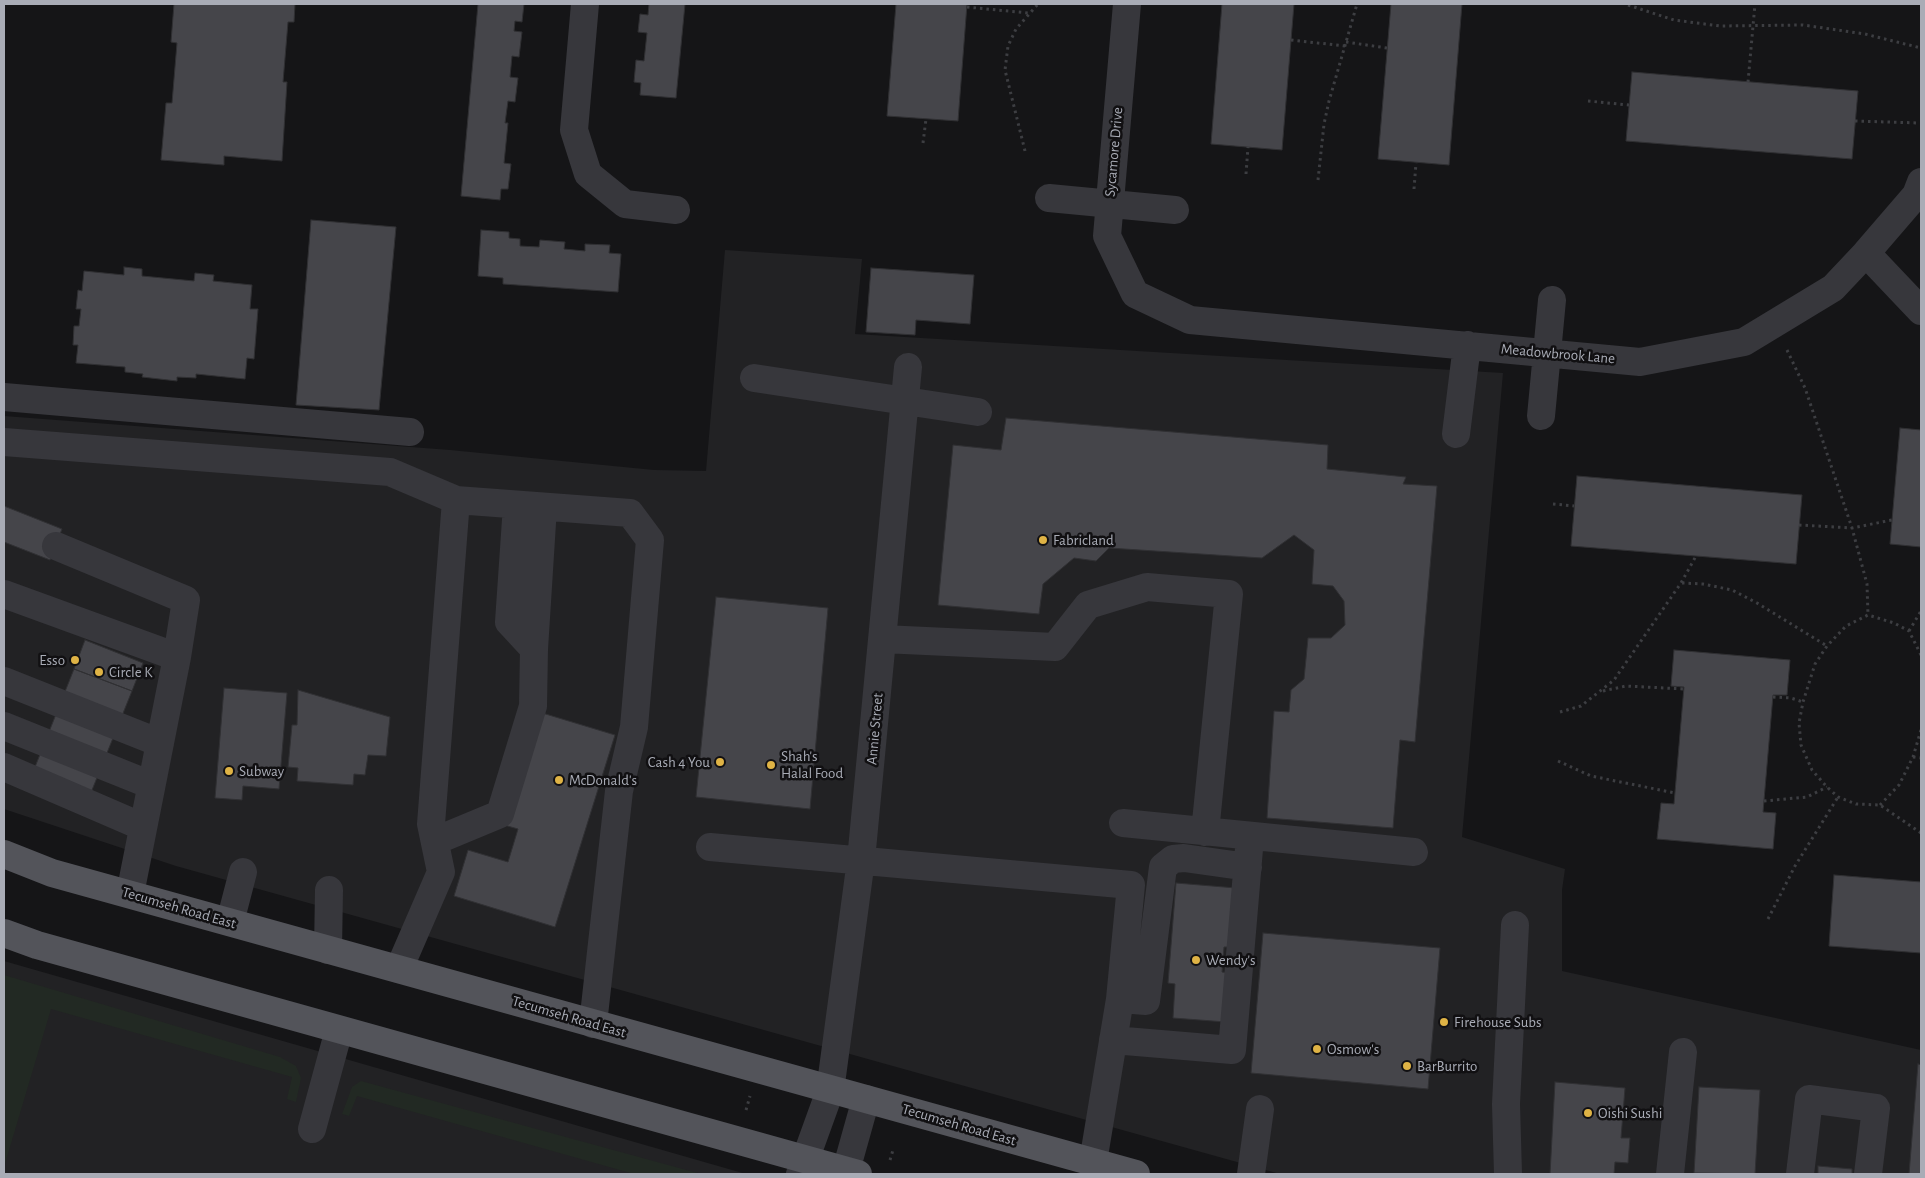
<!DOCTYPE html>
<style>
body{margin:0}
#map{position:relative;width:1925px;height:1178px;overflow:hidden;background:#151517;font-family:"Alegreya Sans",sans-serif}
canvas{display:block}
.frame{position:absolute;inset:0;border:5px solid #a9acb6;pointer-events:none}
</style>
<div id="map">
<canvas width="1925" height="1178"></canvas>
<div class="frame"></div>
</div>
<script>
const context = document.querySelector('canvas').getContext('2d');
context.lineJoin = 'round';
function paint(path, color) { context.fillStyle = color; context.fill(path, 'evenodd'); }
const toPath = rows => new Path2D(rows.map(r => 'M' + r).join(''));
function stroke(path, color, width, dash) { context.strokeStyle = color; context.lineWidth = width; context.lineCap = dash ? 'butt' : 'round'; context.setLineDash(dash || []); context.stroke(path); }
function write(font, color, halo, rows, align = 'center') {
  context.font = font + ' "Alegreya Sans",sans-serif'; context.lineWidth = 5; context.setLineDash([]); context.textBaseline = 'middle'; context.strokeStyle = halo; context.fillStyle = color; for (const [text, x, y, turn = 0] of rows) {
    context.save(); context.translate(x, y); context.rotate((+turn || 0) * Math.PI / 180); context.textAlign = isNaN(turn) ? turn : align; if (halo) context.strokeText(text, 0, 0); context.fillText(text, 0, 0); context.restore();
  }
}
paint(toPath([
 [725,250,862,259,855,334,1503,373,1462,837,1565,869,1562,890,1562,971,1921,1050,1921,1174,1280,1174,176,866,4,809,4,416,450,450,654,470,706,471],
 [4,961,377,1068,746,1174,4,1174]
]), '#222224');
paint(toPath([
 [4,975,280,1057,296,1066,301,1078,296,1102,287,1099,292,1077,51,1009,4,1167],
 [361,1081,701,1174,634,1174,357,1096,349,1116,342,1114,352,1087]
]), '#222923');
const building = toPath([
 [174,4,295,4,294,22,288,22,283,82,287,82,282,161,224,156,224,165,161,160,166,103,172,103,177,43,171,42,174,4],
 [478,4,524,4,522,22,515,21,514,31,522,32,519,57,512,56,510,77,518,78,515,102,508,101,505,123,508,123,504,163,511,164,508,189,501,189,500,200,461,196,478,4],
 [649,4,685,4,676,98,640,95,641,83,634,82,636,60,644,61,647,33,638,32,640,14,648,15,649,4],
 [896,4,967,4,958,121,887,116,896,4],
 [1222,4,1294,4,1282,150,1211,144,1222,4],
 [1391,4,1462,4,1449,165,1378,159,1391,4],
 [1632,72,1858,91,1852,159,1626,141,1632,72],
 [311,220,396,227,379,410,296,405,311,220],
 [481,230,509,232,509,238,520,239,520,246,539,247,540,240,565,242,564,249,585,251,585,244,610,245,609,253,621,254,618,292,503,284,503,278,478,276,481,230],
 [124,267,142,269,142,276,194,281,195,273,214,275,213,281,252,285,250,309,258,309,254,359,247,358,245,379,196,374,196,378,177,377,177,381,142,377,143,374,125,372,125,367,76,363,78,345,73,345,74,326,79,326,81,309,76,309,78,290,82,291,84,271,124,275,124,267],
 [871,268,974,275,970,324,916,320,915,335,866,332,871,268],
 [1006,418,1328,445,1327,469,1406,477,1403,484,1437,486,1415,742,1400,740,1393,828,1267,818,1274,711,1289,712,1291,690,1304,679,1308,638,1331,638,1345,625,1344,601,1333,586,1312,584,1314,550,1294,535,1262,558,1109,548,1096,561,1074,558,1043,584,1039,614,938,605,953,445,1001,450,1006,418],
 [1900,428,1921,430,1921,547,1890,544,1900,428],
 [1577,476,1802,495,1796,564,1571,546,1577,476],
 [4,506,62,529,50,560,4,542,4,506],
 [716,597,828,608,810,809,696,797,716,597],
 [85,640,143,663,132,691,74,669,85,640],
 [1674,650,1790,660,1787,695,1773,695,1763,812,1776,813,1773,849,1657,839,1661,803,1674,804,1684,687,1671,686,1674,650],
 [74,669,132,691,90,795,33,772,74,669],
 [224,688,287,693,279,789,243,786,242,800,215,798,224,688],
 [298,690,390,717,386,756,368,755,365,775,354,774,353,785,297,781,298,768,288,767,292,725,297,725,298,690],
 [539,712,615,735,555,927,454,896,468,850,508,862,518,829,504,825,539,712],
 [1834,875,1921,882,1921,953,1829,946,1834,875],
 [1176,883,1236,888,1231,947,1224,947,1222,972,1229,973,1226,1022,1173,1018,1175,984,1168,983,1176,883],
 [1263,933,1440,948,1428,1089,1251,1073,1263,933],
 [1918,1064,1921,1065,1921,1174,1909,1174,1918,1064],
 [1555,1082,1625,1088,1621,1138,1630,1138,1628,1163,1615,1162,1614,1174,1550,1174,1555,1082],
 [1699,1087,1760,1090,1755,1174,1694,1173,1699,1087],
 [1818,1166,1852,1169,1852,1174,1818,1174,1818,1166]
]);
paint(building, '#45454a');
stroke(building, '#303033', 1);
stroke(toPath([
 [1628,5,1674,20,1720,26,1803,25,1865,34,1921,48],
 [967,7,1028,13],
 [1291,40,1345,46],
 [1346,42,1387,48],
 [1748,82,1755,4],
 [1588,101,1629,105],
 [1855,121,1919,123],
 [923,143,926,119],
 [1025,151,1005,70,1008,46,1016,29,1038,4],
 [1246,174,1248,147],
 [1318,180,1324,124,1329,101,1357,4],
 [1414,189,1416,163],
 [1787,350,1805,388,1852,528,1867,584,1868,615],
 [1553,504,1574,506],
 [1799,525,1852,528,1892,520],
 [1682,583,1703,584,1732,590,1757,603,1827,646],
 [1909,631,1921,611],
 [1921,655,1909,631,1894,623,1868,615,1846,626,1827,646,1815,664,1803,702,1799,723,1801,745,1812,770,1827,787,1838,797,1856,804,1880,805,1921,833],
 [1603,691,1626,686,1684,689],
 [1773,697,1791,698,1803,702],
 [1560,712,1581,706,1614,680,1681,583,1696,556],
 [1913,757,1921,758],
 [1558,761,1591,776,1675,793],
 [1764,801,1807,797,1827,787],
 [1880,805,1899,785,1913,757,1921,730],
 [1768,919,1795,866,1838,797],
 [746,1110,750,1096],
 [890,1160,893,1150]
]), '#3d3e42', 3, [2.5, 4]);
stroke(toPath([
 [585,4,574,130,588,174,625,204,676,210],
 [1127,4,1107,236,1135,294,1190,320,1640,362,1744,342,1833,288,1866,253,1916,195,1921,182],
 [1049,198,1175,210],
 [1866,253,1921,311],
 [754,378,978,412],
 [4,397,410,432],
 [1541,416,1552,300],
 [1456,434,1467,345],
 [4,442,390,472,456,500],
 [517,505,509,622,534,649],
 [56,546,186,600,177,657],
 [4,594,177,657,130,894],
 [883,639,1055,647,1088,605,1147,587,1229,594,1205,832],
 [4,681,160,743],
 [4,726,151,785],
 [4,767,143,827],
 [1123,823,1414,852],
 [435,841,500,814,533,706,534,649,543,507],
 [710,847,1131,885,1120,999,1093,1162],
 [230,922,243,872],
 [328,950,329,890],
 [399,969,441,872,431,824,456,500,630,513,650,540,634,727,619,791,593,1024],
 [1120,999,1146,1001,1163,867,1173,859,1184,858,1248,867],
 [1113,1040,1232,1050,1250,837],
 [312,1129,339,1030],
 [800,1174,830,1091,861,860,908,367],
 [845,1174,866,1099],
 [1251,1174,1260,1109],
 [1508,1174,1506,1104,1515,925],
 [1670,1174,1683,1052],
 [1800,1174,1809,1099,1876,1108,1868,1174]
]), '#37373c', 28);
stroke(toPath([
 [4,854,52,873,1136,1174],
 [4,933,37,945,858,1174]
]), '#53545a', 28);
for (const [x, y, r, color] of [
 [1043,540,5,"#dfb345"],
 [75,660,5,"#dfb345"],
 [99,672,5,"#dfb345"],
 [720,762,5,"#dfb345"],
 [771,765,5,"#dfb345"],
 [229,771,5,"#dfb345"],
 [559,780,5,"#dfb345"],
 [1196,960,5,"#dfb345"],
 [1444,1022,5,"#dfb345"],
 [1317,1049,5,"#dfb345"],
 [1407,1066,5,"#dfb345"],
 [1588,1113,5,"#dfb345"]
]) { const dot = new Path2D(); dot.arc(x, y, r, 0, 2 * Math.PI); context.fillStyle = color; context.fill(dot); stroke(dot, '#111012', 2); }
write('15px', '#a9acb6', '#111012', [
 ["Sycamore Drive",1114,152,-85],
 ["Meadowbrook Lane",1558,354,5],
 ["Annie Street",875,729,-85],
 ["Tecumseh Road East",179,908,16],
 ["Tecumseh Road East",569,1017,16],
 ["Tecumseh Road East",959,1125,16]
]);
write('15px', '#a9acb6', '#111012', [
 ["Fabricland",1053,540],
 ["Esso",65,660,"right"],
 ["Circle K",109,672],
 ["Shah's",781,756],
 ["Halal Food",781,773],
 ["Cash 4 You",710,762,"right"],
 ["Subway",239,771],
 ["McDonald's",569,780],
 ["Wendy's",1206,960],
 ["Firehouse Subs",1454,1022],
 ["Osmow's",1327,1049],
 ["BarBurrito",1417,1066],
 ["Oishi Sushi",1598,1113]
], 'left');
</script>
